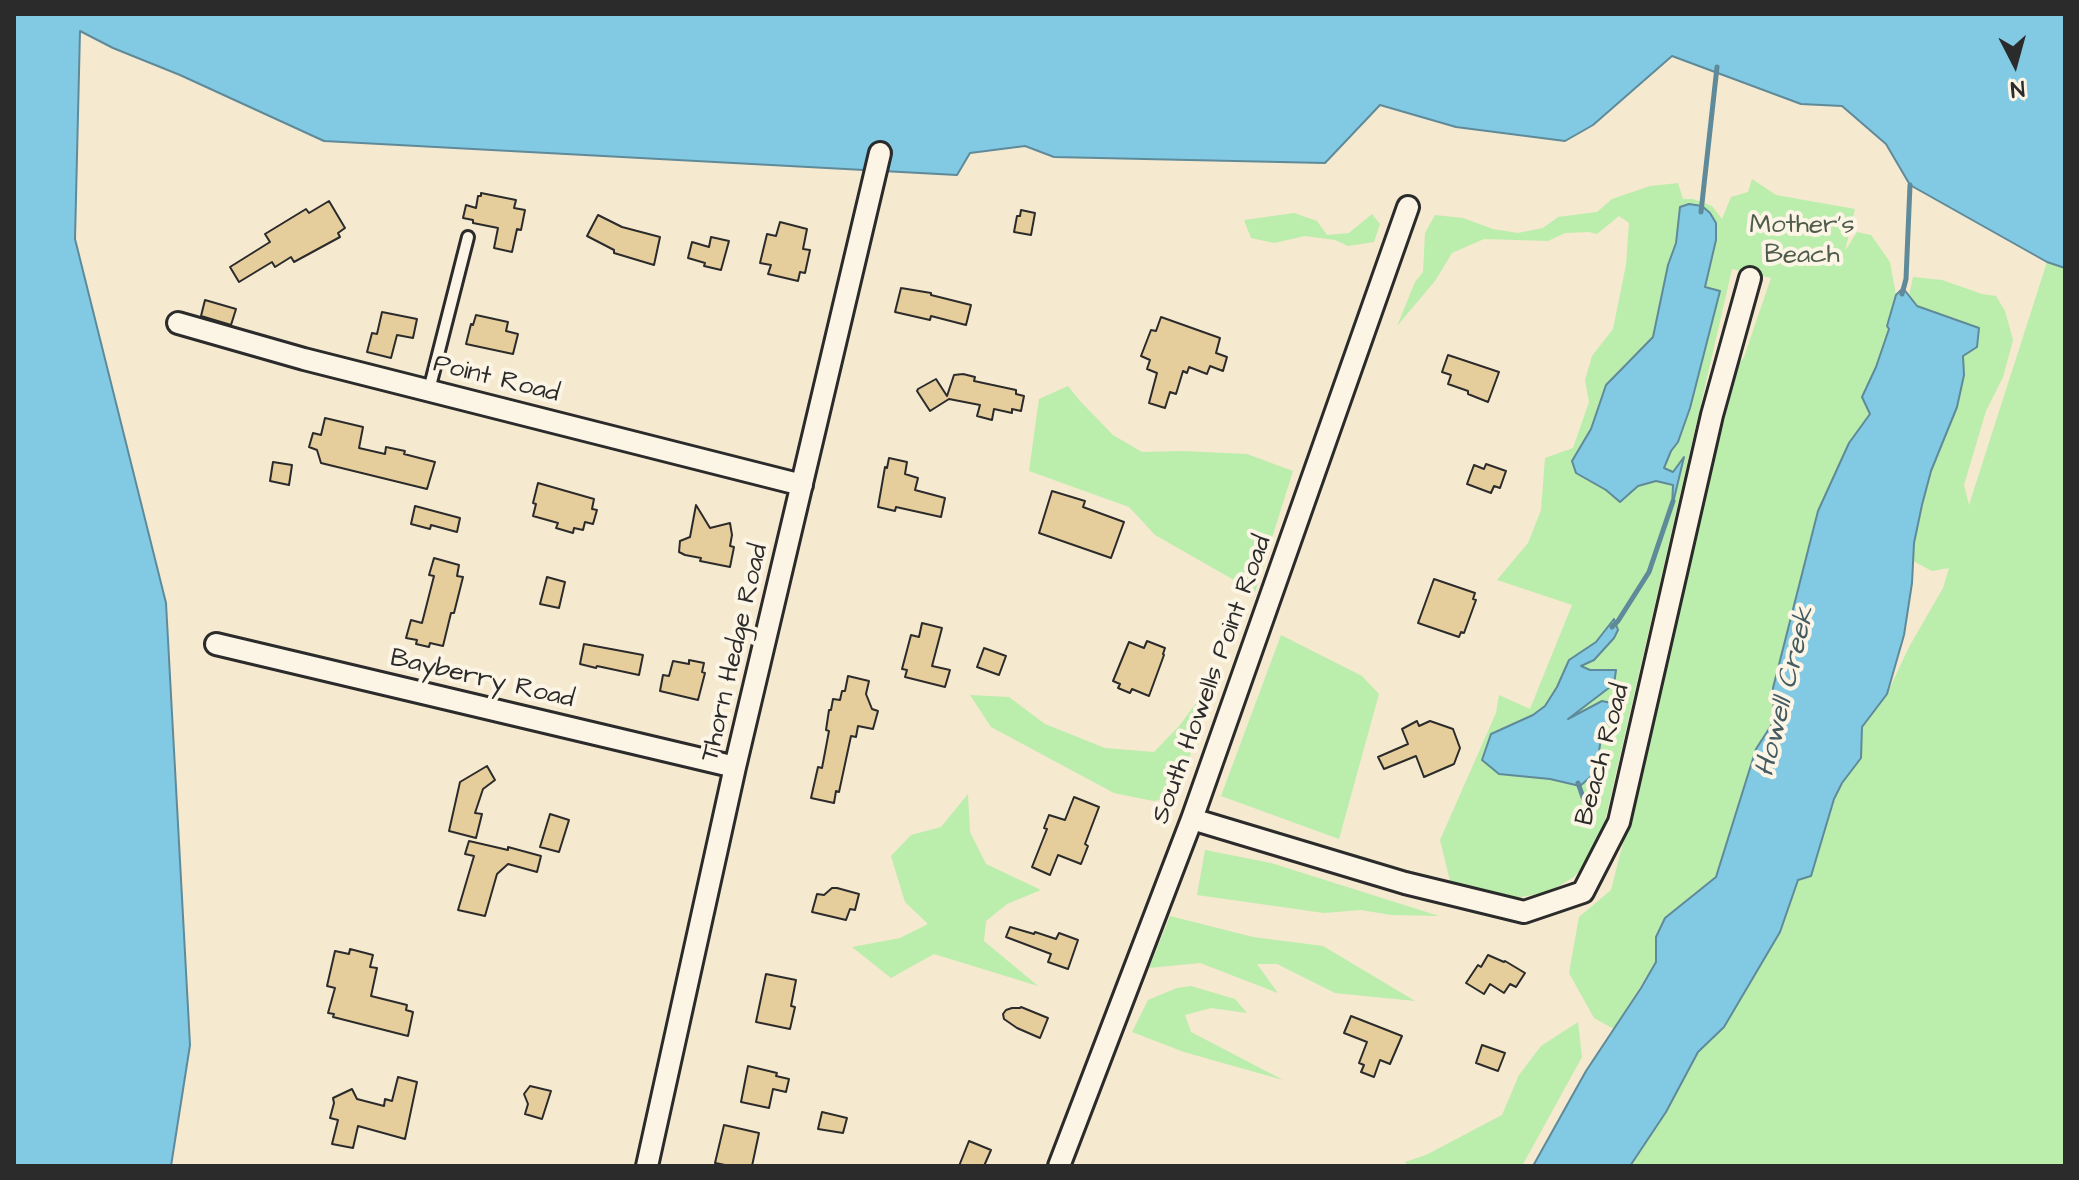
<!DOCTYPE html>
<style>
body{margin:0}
#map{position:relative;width:2079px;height:1180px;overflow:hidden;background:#f5e9cf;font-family:"Architects Daughter",sans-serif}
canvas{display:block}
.frame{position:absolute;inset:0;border:16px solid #2b2b2b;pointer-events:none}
.north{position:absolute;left:1975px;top:24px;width:80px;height:80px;-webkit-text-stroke:6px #fcf5e5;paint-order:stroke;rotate:174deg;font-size:22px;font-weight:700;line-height:32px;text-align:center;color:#2b2b2b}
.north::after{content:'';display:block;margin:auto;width:28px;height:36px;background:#2b2b2b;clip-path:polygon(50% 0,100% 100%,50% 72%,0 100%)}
</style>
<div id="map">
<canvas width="2079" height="1180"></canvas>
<div class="frame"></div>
<div class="north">N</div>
</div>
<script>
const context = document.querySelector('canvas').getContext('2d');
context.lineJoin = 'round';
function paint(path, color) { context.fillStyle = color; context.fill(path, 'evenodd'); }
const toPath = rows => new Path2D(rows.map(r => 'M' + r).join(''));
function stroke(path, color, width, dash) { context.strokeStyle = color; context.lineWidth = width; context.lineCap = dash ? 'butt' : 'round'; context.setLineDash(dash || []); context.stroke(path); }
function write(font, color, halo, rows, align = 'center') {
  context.font = font + ' "Architects Daughter",sans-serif'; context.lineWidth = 8; context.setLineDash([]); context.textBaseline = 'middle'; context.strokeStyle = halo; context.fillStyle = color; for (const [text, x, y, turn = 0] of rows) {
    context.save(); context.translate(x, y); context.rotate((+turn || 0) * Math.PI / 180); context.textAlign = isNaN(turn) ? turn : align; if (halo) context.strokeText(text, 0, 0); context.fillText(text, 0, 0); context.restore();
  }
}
paint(toPath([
 [1752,179,1776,195,1855,209,1845,251,1857,232,1871,235,1890,262,1896,295,1887,326,1889,329,1876,367,1862,397,1870,413,1849,443,1818,511,1773,688,1774,721,1716,877,1665,919,1656,937,1656,961,1614,1029,1594,1018,1569,973,1579,917,1611,890,1646,753,1656,694,1738,365,1744,357,1771,278,1732,269,1599,847,1574,877,1549,892,1516,898,1450,881,1440,840,1496,713,1499,695,1530,709,1572,605,1497,580,1528,543,1541,510,1545,458,1573,448,1589,402,1585,380,1592,356,1613,329,1626,265,1629,223,1619,216,1597,234,1589,232,1565,233,1548,241,1484,239,1452,253,1435,281,1397,326,1415,282,1423,272,1425,233,1435,215,1463,218,1493,229,1518,233,1543,228,1558,217,1597,212,1612,199,1650,186,1678,183,1683,199,1693,199,1712,206,1722,219,1731,197,1748,192],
 [1680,207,1707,276,1705,288,1720,292,1690,408,1678,442,1671,451,1664,468,1673,472,1682,459,1672,500,1673,484,1656,481,1638,486,1619,502,1606,490,1576,473,1572,461,1591,429,1601,397,1620,369,1653,337,1668,265,1676,243],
 [1614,620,1580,666,1590,670,1615,670,1614,684,1562,723,1616,704,1601,738,1596,772,1580,786,1550,779,1513,724,1533,715,1545,706,1557,687],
 [1294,213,1317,221,1327,235,1349,233,1372,214,1380,224,1374,242,1348,246,1335,240,1305,236,1274,243,1251,238,1244,220],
 [2047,262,2065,268,2065,1166,1629,1166,1659,1123,1698,1052,1724,1027,1780,932,1798,880,1811,876,1829,813,1842,783,1861,758,1862,727,1887,694,1909,647,1943,588,1949,568,1932,571,1913,561,1914,543,1931,471,1957,407,1964,375,1963,356,1979,328,1917,306,1909,296,1913,277,1942,280,1982,294,1996,296,2005,311,2013,340,2003,377,1986,411,1964,485,1969,505],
 [1068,386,1080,401,1113,435,1142,452,1184,451,1247,454,1293,471,1255,592,1155,535,1129,507,1029,471,1039,399],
 [1281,635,1362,676,1379,694,1339,839,1221,796],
 [1220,670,1175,798,1153,801,1114,793,991,727,970,695,1009,697,1045,724,1105,748,1154,752,1180,725],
 [968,794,970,832,986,864,1041,890,1007,904,986,921,984,941,1038,986,934,954,891,978,852,947,900,938,928,924,905,902,891,856,911,835,941,827],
 [1205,850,1271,863,1439,916,1391,915,1361,910,1324,913,1197,895],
 [1170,916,1253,937,1323,946,1415,1001,1335,993,1277,964,1257,964,1278,993,1200,963,1149,968],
 [1191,986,1235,999,1247,1013,1211,1008,1185,1015,1191,1032,1283,1080,1184,1052,1132,1032,1148,1000,1177,988],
 [1578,1022,1582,1057,1522,1166,1408,1166,1405,1162,1426,1155,1502,1115,1519,1075,1541,1046]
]), '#bbedac');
const water = toPath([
 [14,14,2065,14,2065,268,2047,262,1910,185,1886,144,1842,106,1801,104,1672,56,1593,125,1565,141,1456,127,1380,105,1325,163,1054,157,1025,146,970,153,957,175,324,141,180,75,113,48,80,31,75,239,166,603,190,1045,171,1166,14,1166,14,14],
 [1689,204,1702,206,1710,213,1716,223,1716,240,1705,287,1720,291,1690,408,1678,442,1671,451,1664,468,1673,472,1684,457,1672,507,1673,485,1656,481,1638,486,1620,502,1606,490,1576,473,1572,461,1591,429,1606,385,1653,337,1668,265,1676,243,1680,207,1689,204],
 [1903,288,1917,306,1979,328,1977,347,1963,356,1964,375,1957,407,1931,471,1922,505,1914,543,1912,583,1904,635,1887,694,1862,727,1861,758,1842,783,1834,799,1811,876,1798,880,1780,932,1724,1027,1698,1052,1666,1112,1630,1166,1533,1166,1586,1071,1641,988,1656,962,1656,937,1665,918,1716,877,1756,749,1774,721,1773,688,1818,511,1849,443,1870,414,1862,397,1876,367,1889,329,1887,326,1896,295,1903,288],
 [1614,619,1618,630,1614,638,1594,660,1581,666,1590,670,1616,670,1614,684,1568,719,1602,701,1616,704,1601,738,1596,772,1580,786,1550,779,1499,774,1482,760,1491,734,1533,715,1545,706,1557,687,1569,660,1596,642,1614,619]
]);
paint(water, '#82cae3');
stroke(water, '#5f8a99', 2);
stroke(toPath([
 [1701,212,1717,67],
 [1902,294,1906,279,1910,185],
 [1612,627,1618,621,1649,572,1673,501],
 [1578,783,1591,820]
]), '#5f8a99', 5);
const building = toPath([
 [481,193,516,200,514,208,525,210,521,230,517,229,512,252,494,248,498,228,473,223,473,220,463,218,466,205,476,208,478,196,481,196,481,193],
 [329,201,345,228,338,233,340,237,294,262,291,257,275,267,272,262,239,282,230,267,270,242,265,234,306,209,309,213,329,201],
 [1021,210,1035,213,1031,235,1014,232,1017,216,1020,216,1021,210],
 [598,215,622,227,660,237,654,265,614,253,614,250,587,236,598,215],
 [780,222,807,229,803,249,810,250,805,273,800,272,798,281,768,274,771,265,760,263,767,234,776,236,780,222],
 [711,237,729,241,721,270,704,266,705,263,688,258,692,242,709,247,711,237],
 [901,288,931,293,931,295,971,305,966,325,931,316,930,320,895,312,901,288],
 [205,300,236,309,231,325,201,316,205,300],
 [382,312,417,319,413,338,397,335,391,358,367,352,372,333,377,334,382,312],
 [476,315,508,322,506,331,518,334,513,354,466,344,471,324,473,325,476,315],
 [1161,317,1220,338,1216,353,1227,357,1223,371,1210,366,1207,374,1189,367,1187,373,1183,371,1176,394,1170,392,1165,408,1149,403,1157,373,1147,369,1150,360,1141,356,1151,330,1156,331,1161,317],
 [1448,355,1499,372,1488,402,1468,394,1468,391,1448,384,1451,375,1442,372,1448,355],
 [963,374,975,377,974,381,1016,390,1016,394,1024,396,1021,411,1012,409,1012,413,994,409,992,420,977,416,980,405,949,399,930,411,917,391,918,389,936,379,947,396,954,375,963,374],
 [325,418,363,427,359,448,385,454,386,447,405,451,404,454,435,462,427,489,321,463,317,450,309,447,313,433,321,435,325,418],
 [889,458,907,462,905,474,918,478,915,490,945,498,941,517,896,507,895,511,878,507,885,467,887,468,889,458],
 [273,462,292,465,289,485,270,481,273,462],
 [1486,464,1506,471,1500,488,1494,486,1491,493,1467,484,1474,465,1484,469,1486,464],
 [538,483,594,499,592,509,597,510,593,524,585,522,583,530,574,528,573,533,556,528,558,523,533,516,536,504,533,503,538,483],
 [1052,491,1085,501,1083,507,1124,522,1111,558,1039,533,1052,491],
 [696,505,710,528,730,523,732,535,730,546,734,547,730,567,700,561,701,558,685,555,679,552,680,541,690,537,696,505],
 [415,506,460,518,457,532,431,525,430,529,411,524,415,506],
 [434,558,459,565,457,576,463,577,454,613,451,613,443,646,430,643,429,647,416,644,417,640,406,638,411,620,422,623,434,576,429,575,434,558],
 [547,577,565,582,559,608,540,604,547,577],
 [1434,579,1475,593,1473,599,1476,600,1464,633,1461,632,1459,637,1418,623,1434,579],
 [922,623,942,628,932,666,950,670,945,687,905,677,907,670,902,669,911,635,919,637,922,623],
 [1147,641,1165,648,1163,654,1164,655,1149,696,1132,689,1130,693,1118,688,1120,684,1113,681,1129,642,1144,648,1147,641],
 [584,644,643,655,639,675,597,666,596,668,580,664,584,644],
 [984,648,1006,656,999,675,977,667,984,648],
 [689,660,704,663,702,672,705,673,698,700,660,691,663,675,669,676,673,661,689,664,689,660],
 [848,676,869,681,866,694,872,709,878,711,873,729,858,726,856,737,851,736,839,792,836,791,834,803,811,798,818,767,822,768,829,731,826,730,829,710,831,710,833,699,840,700,842,691,845,691,848,676],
 [1417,721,1419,726,1430,721,1453,729,1460,748,1454,764,1424,777,1416,756,1384,769,1378,757,1408,744,1402,729,1417,721],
 [487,766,495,780,483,789,475,813,482,814,476,838,449,831,460,782,487,766],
 [1074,797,1099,807,1085,844,1088,846,1081,864,1058,855,1050,875,1032,867,1047,829,1044,828,1049,815,1065,820,1074,797],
 [550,814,569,820,559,852,540,847,550,814],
 [469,841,508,850,508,847,541,856,537,872,508,864,497,874,485,916,458,910,474,856,465,854,469,841],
 [832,888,837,888,859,894,855,910,850,909,846,920,812,912,817,894,824,895,832,888],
 [1010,927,1034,934,1035,932,1056,939,1059,933,1078,940,1068,969,1048,962,1051,954,1006,937,1010,927],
 [350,949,373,955,370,967,377,968,371,996,407,1005,406,1010,413,1012,408,1036,333,1017,334,1014,328,1013,335,988,327,986,335,951,349,954,350,949],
 [1488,955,1504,962,1505,961,1525,973,1516,987,1510,984,1504,993,1490,984,1484,994,1466,983,1478,965,1481,967,1488,955],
 [766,974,796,980,791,1006,795,1007,790,1029,756,1022,766,974],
 [1021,1007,1048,1018,1040,1038,1017,1028,1004,1019,1003,1014,1006,1010,1012,1008,1020,1008,1021,1007],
 [1351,1016,1402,1036,1390,1064,1380,1060,1374,1077,1361,1072,1364,1065,1359,1063,1367,1042,1344,1033,1351,1016],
 [1482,1045,1505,1053,1498,1071,1476,1063,1482,1045],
 [748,1066,777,1073,776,1076,789,1079,786,1092,773,1089,769,1108,741,1102,748,1066],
 [398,1077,417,1082,405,1139,358,1126,353,1148,332,1144,338,1120,330,1118,334,1103,333,1098,352,1089,357,1099,384,1106,385,1099,392,1101,398,1077],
 [530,1086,551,1091,542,1119,525,1114,528,1104,524,1094,530,1086],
 [822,1112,847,1118,843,1133,818,1129,822,1112],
 [724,1125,759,1133,752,1166,730,1166,715,1163,724,1125],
 [969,1141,991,1150,984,1166,959,1166,969,1141]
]);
paint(building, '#e6cd9c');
stroke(building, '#2b2b2b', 2);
const service = toPath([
 [429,390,468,237]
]);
const minor = toPath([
 [178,323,304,359,802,485],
 [216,644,735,767],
 [1192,819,1405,883,1524,912,1583,892,1619,822,1712,415,1750,278],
 [647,1166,735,767,880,153],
 [1059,1166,1192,819,1408,207]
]);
stroke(service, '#2b2b2b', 16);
stroke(minor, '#2b2b2b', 26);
stroke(service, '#fcf5e5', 10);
stroke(minor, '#fcf5e5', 20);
write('26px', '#4f5c4b', '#fcf5e5', [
 ["Mother's",1802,227],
 ["Beach",1802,257]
]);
write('26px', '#2b2b2b', '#fcf5e5', [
 ["Point Road",496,380,14],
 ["Thorn Hedge Road",736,653,-77],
 ["Bayberry Road",482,680,13],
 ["South Howells Point Road",1213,680,-70],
 ["Beach Road",1604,755,-75]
]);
write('italic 28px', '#455b62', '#fcf5e5', [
 ["Howell Creek",1787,692,-76]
]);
</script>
